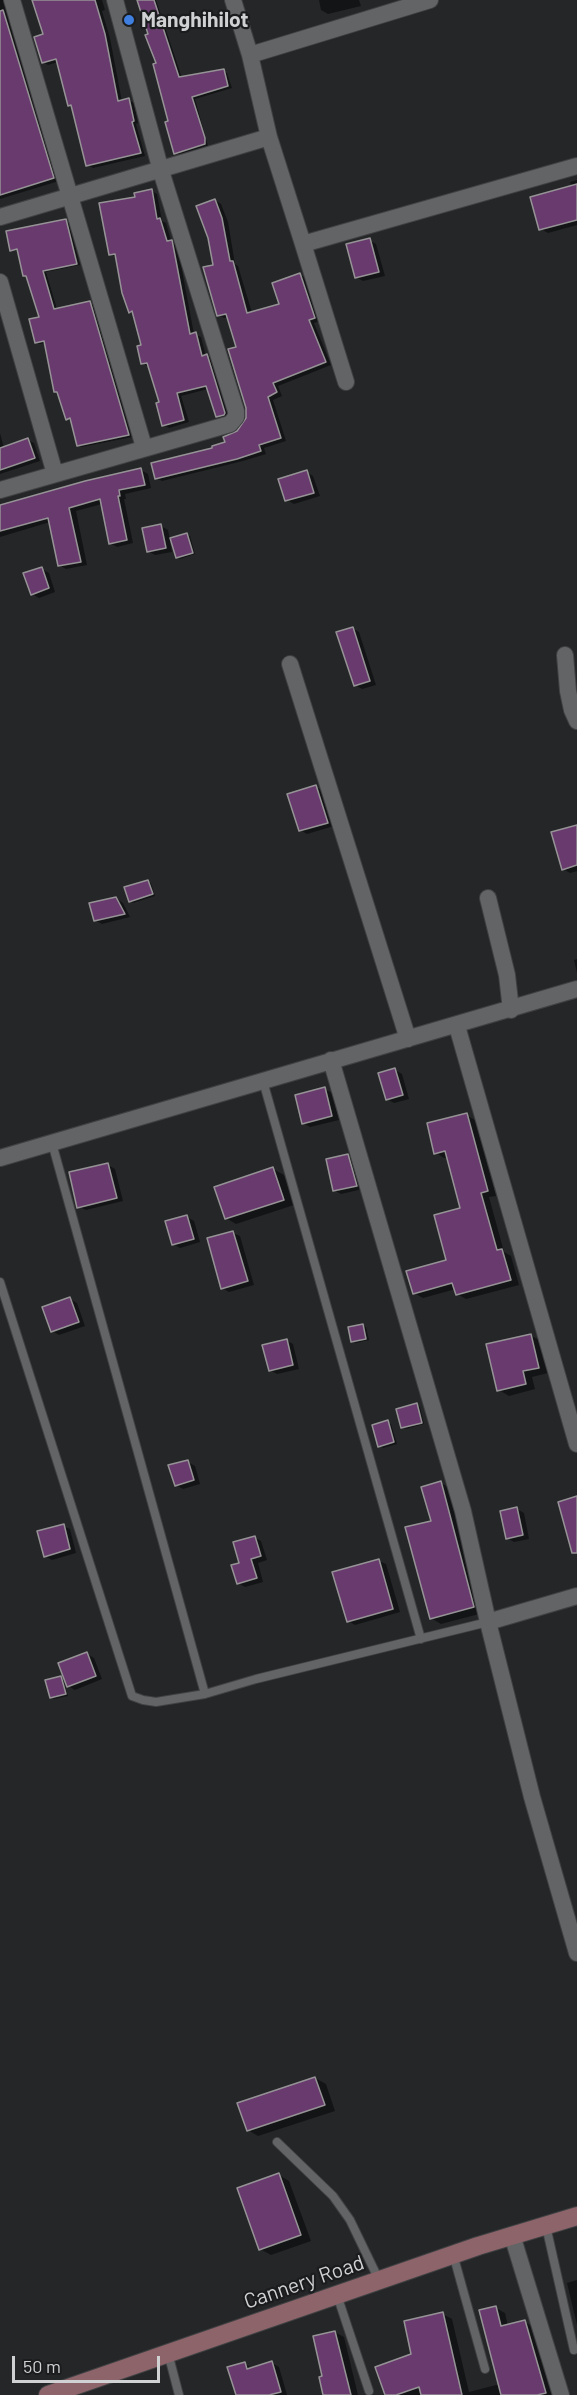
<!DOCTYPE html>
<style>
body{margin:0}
#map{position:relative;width:577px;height:2395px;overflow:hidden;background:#252628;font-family:Barlow,sans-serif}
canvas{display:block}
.scale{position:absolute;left:12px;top:2356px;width:148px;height:27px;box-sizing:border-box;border:3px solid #d0d1d2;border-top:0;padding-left:8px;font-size:18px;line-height:21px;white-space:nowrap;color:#d0d1d2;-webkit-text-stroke:4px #1b1c1e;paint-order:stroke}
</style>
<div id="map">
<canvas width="577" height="2395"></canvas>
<div class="scale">50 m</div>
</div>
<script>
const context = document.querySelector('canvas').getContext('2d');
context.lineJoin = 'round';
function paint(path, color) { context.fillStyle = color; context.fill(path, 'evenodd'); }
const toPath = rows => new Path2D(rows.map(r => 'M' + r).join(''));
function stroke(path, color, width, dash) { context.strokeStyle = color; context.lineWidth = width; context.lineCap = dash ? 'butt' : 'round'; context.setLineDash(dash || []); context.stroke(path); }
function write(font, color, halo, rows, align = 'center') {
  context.font = font + ' Barlow,sans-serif'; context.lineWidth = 4.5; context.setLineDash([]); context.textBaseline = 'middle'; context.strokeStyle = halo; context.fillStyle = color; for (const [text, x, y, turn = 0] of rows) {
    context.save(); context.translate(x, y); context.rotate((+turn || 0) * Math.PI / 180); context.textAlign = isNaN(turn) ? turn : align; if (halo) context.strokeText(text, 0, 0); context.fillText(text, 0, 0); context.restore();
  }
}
paint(toPath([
 [0,0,6,0,59,181,0,199],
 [34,0,102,0,105,10,102,11,110,38,122,102,129,100,134,103,138,123,136,124,145,156,93,168,88,165,74,108,69,105,58,62,48,65,43,62,45,35],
 [138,0,156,0,182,78,223,70,227,73,232,88,195,99,208,146,180,155,176,153,158,64],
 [319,0,359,0,361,6,328,14,321,10],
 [577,180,577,225,548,233,541,229,572,187,570,182],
 [152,191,157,194,162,221,166,223,171,241,177,245,178,249,194,334,201,337,206,356,213,359,230,416,223,419,218,416,208,389,181,396,189,422,169,428,163,425,161,403,148,367,143,363,143,346,135,314,130,312,117,258,111,254,137,198],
 [215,200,221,204,228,222,235,264,238,266,252,313,281,305,300,275,306,278,320,321,314,323,331,365,278,386,282,396,273,400,286,441,264,448,266,454,243,461,162,481,156,478,227,444,245,425,248,411,238,348,229,317,224,318,219,315,215,266],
 [66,221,69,223,80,265,46,272,57,309,90,303,93,305,132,437,82,447,78,445,71,421,67,419,46,343,40,344,36,342,41,318,29,278,24,275,19,251,12,250],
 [369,240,376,244,385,276,363,281,356,277],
 [0,433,4,448,28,440,34,443,40,461,0,474],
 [141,470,148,474,151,488,125,494,126,499,124,499,133,543,117,547,110,543,102,504,76,511,87,565,66,569,59,565,50,522,0,537,0,505,2,506],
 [306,472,313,476,320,496,294,504,287,500],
 [161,526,168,530,170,540,187,534,190,536,195,554,180,559,177,557,172,542,170,542,172,552,155,555,148,551],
 [42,569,49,573,55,592,39,598,32,594],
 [352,628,359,632,376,685,362,689,355,685],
 [316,787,323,791,334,826,307,834,300,830],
 [577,826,577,871,570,873,563,869],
 [148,881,151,883,155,896,133,903,130,901],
 [116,898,123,903,130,917,102,924,95,920],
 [577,959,577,973,574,960],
 [395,1070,402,1074,409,1099,394,1103,387,1099],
 [325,1089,332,1093,339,1120,310,1127,303,1123],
 [466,1115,475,1120,496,1196,489,1197,504,1252,511,1256,519,1285,466,1299,457,1294,456,1289,423,1298,414,1293,448,1261,462,1209,448,1157,444,1158,436,1153],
 [347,1156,354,1160,363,1189,341,1194,334,1190],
 [108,1165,115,1169,123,1201,86,1210,79,1207],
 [273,1169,284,1175,294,1205,236,1224,226,1218],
 [187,1217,194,1221,200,1242,180,1248,173,1244],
 [233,1233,240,1236,254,1285,229,1292,222,1288],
 [70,1299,77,1303,85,1326,59,1335,52,1331],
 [363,1326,366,1327,369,1340,356,1343,353,1341],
 [530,1335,541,1341,548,1373,532,1377,535,1389,509,1396,499,1390],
 [286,1340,293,1344,299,1369,277,1374,270,1370],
 [417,1405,420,1407,424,1424,406,1429,403,1427],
 [388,1422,391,1424,397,1444,383,1448,380,1446],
 [188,1462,195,1466,200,1484,183,1489,176,1485],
 [441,1483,451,1489,483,1613,441,1624,431,1618],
 [517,1509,524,1513,529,1539,514,1542,507,1538],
 [63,1526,70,1529,76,1553,52,1560,45,1556],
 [254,1537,261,1541,267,1560,258,1563,263,1582,245,1587,238,1583,241,1564],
 [379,1561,386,1564,400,1612,355,1625,348,1621],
 [87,1654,94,1658,102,1679,75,1690,68,1686],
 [60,1677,63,1679,68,1696,54,1699,51,1697],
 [315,2078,326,2084,335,2111,258,2136,248,2130],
 [279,2175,289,2181,311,2241,271,2255,260,2249],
 [577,2280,577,2325,567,2283],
 [496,2308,505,2313,508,2326,525,2322,533,2327,553,2395,386,2395,443,2314,452,2319,469,2392,500,2384],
 [335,2332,344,2337,358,2395,325,2395,324,2377],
 [272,2363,279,2367,287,2395,238,2395,245,2364,252,2368]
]), '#0007');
const building = toPath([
 [32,0,95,0,105,34,118,101,129,98,134,121,132,122,141,153,86,166,71,105,68,106,56,59,42,63,34,37,43,34,32,0],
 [137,0,154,0,179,77,224,69,228,86,192,97,205,138,205,144,174,154,165,122,168,121,153,64,156,63,145,35,148,34,137,0],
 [3,10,54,178,0,195,0,11,3,10],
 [577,184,577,220,539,230,530,197,577,184],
 [152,189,157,219,160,218,167,241,172,240,173,245,190,334,196,332,202,356,207,354,225,413,224,415,216,417,206,386,177,393,184,420,162,426,156,403,159,402,147,363,141,364,137,346,141,345,132,311,129,313,122,293,115,254,109,255,99,203,135,197,134,193,152,189],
 [215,199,222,218,230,261,233,261,247,313,279,304,272,283,300,273,315,318,309,320,326,362,273,383,277,392,268,397,281,438,259,445,261,451,237,459,155,479,151,463,212,448,212,446,225,442,223,437,237,431,246,418,246,408,228,349,236,347,226,314,217,316,203,267,213,265,208,238,196,206,215,199],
 [66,219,77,264,43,271,54,309,90,301,129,435,77,446,70,418,66,420,57,392,54,392,44,341,35,343,29,319,39,317,26,276,23,276,17,249,10,251,6,231,66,219],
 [370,238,379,272,355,278,346,244,370,238],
 [28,438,35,458,0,470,0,448,28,438],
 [141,468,145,485,119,490,120,496,118,496,127,540,109,544,100,499,69,508,81,562,58,566,48,518,0,531,0,505,85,481,141,468],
 [307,470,314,493,285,501,278,479,307,470],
 [161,524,166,548,147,552,142,528,161,524],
 [187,533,193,553,176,558,170,538,187,533],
 [42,567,49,588,31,595,23,573,42,567],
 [353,627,370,681,354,686,336,632,353,627],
 [316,785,328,823,299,831,287,794,316,785],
 [577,825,577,865,562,870,551,832,577,825],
 [148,880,153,894,129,902,124,887,148,880],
 [116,897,125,914,94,921,89,903,116,897],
 [395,1068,403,1095,386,1100,378,1073,395,1068],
 [325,1087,332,1116,302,1124,295,1095,325,1087],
 [467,1113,488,1191,481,1193,497,1250,502,1249,511,1280,456,1295,452,1283,413,1294,406,1271,446,1260,434,1215,460,1208,445,1151,434,1154,427,1123,467,1113],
 [348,1154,357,1186,333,1191,326,1159,348,1154],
 [108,1163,117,1198,77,1208,69,1172,108,1163],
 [273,1167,284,1200,225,1219,214,1187,273,1167],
 [187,1215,194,1239,172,1245,165,1221,187,1215],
 [233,1231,248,1281,221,1289,207,1238,233,1231],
 [70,1297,79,1322,51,1332,42,1307,70,1297],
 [363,1324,366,1339,351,1342,348,1327,363,1324],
 [531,1334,539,1368,523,1371,526,1384,497,1391,486,1344,531,1334],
 [287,1339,293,1365,269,1371,262,1345,287,1339],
 [417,1403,422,1423,401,1428,396,1409,417,1403],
 [388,1420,394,1442,378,1447,372,1425,388,1420],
 [188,1460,194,1480,175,1486,168,1465,188,1460],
 [441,1481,474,1607,430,1619,405,1527,431,1521,421,1487,441,1481],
 [577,1496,577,1553,572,1553,558,1502,577,1496],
 [517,1507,523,1535,506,1539,500,1511,517,1507],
 [64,1524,70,1549,44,1557,37,1531,64,1524],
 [255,1536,261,1556,251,1559,257,1578,237,1584,231,1565,239,1563,233,1542,255,1536],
 [379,1559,393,1609,347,1622,332,1572,379,1559],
 [87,1652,96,1676,67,1687,58,1663,87,1652],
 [61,1676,66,1694,50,1698,45,1680,61,1676],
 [315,2077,325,2105,247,2131,237,2103,315,2077],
 [279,2173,301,2235,259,2250,237,2188,279,2173],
 [496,2306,501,2326,525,2320,546,2393,537,2395,501,2395,479,2310,496,2306],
 [443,2312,462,2395,421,2395,419,2387,396,2395,385,2395,375,2367,411,2354,404,2321,443,2312],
 [335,2331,351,2395,323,2395,319,2377,322,2376,313,2336,335,2331],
 [272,2361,281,2392,269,2395,236,2395,227,2367,245,2362,247,2369,272,2361]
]);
paint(building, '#683a6d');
stroke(building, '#969396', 1.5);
const lane = toPath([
 [263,1081,421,1639],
 [52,1143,205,1694,256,1679,488,1622],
 [0,1282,132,1696,143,1700,156,1702,205,1694],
 [277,2142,333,2196,350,2220,379,2280],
 [546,2226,574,2350],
 [453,2254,485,2369],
 [337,2295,369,2391],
 [168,2353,179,2395]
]);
const street = toPath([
 [12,0,144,447],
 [233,0,250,55],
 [269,137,303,244,577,166],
 [0,217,269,137,250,55,430,0],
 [303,244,346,382],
 [0,282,55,474],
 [0,490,230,424,236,417,236,411,161,171,115,0],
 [565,655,568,691,572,710,577,721],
 [290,664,408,1039],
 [488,898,507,975,511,1010],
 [457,1026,577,1444],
 [331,1060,463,1511,488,1622],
 [0,1158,577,989],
 [577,1596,488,1622,532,1797,577,1953],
 [512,2235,561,2395]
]);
const secondary = toPath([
 [48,2395,478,2246,577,2216]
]);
stroke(lane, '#404143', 10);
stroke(street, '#404143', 18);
stroke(secondary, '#404143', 20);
stroke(lane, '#636466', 8);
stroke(street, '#636466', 16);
stroke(secondary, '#8c646a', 18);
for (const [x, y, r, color] of [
 [129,20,6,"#3f7fe0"]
]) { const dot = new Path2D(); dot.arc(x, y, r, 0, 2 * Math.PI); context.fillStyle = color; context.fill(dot); stroke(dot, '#1b1c1e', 2); }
write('bold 21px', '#d0d1d2', '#1b1c1e', [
 ["Manghihilot",141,20]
], 'left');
write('21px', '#d0d1d2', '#1b1c1e', [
 ["Cannery Road",304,2282,-19]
]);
</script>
